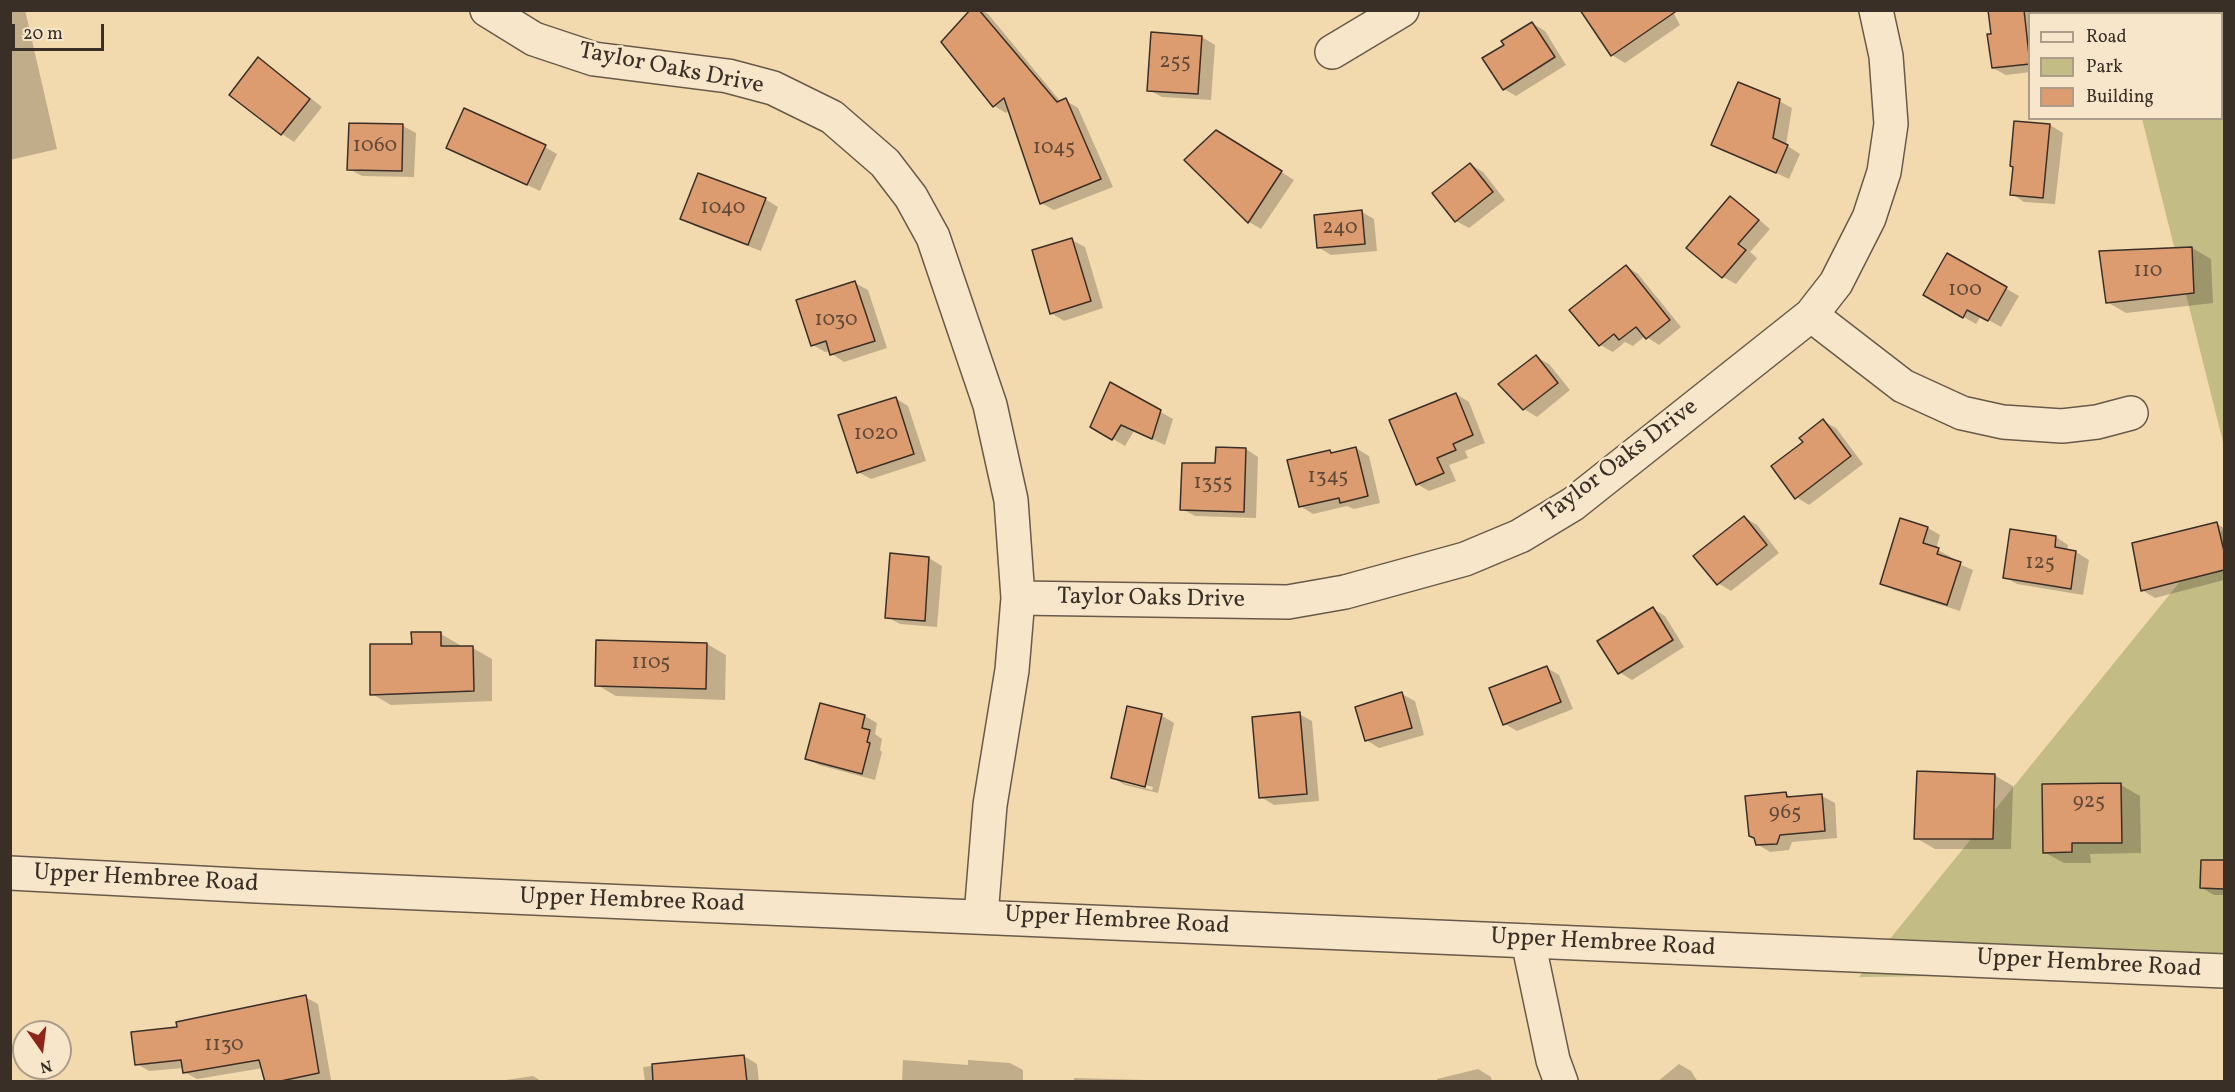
<!DOCTYPE html>
<style>
body{margin:0}
#map{position:relative;width:2235px;height:1092px;overflow:hidden;background:#f3d9ae;font-family:Vollkorn,serif}
canvas{display:block}
.frame{position:absolute;inset:0;border:12px solid #3a2f27;pointer-events:none}
.legend{position:absolute;left:2028px;top:12px;width:195px;height:108px;box-sizing:border-box;background:#f7e6ca;border:2px solid #ab9d89;margin:0;padding:8px 10px;list-style:none;font-size:18px;color:#3a2f27}
.legend li{display:flex;align-items:center;gap:12px;height:30px}
.legend b{width:30px;border:2px solid #ab9d89}
.north{position:absolute;left:12px;top:1020px;width:60px;height:60px;box-sizing:border-box;background:#f7e6ca;border:2px solid #ab9d89;border-radius:50%;rotate:166deg;font-size:16px;font-weight:700;line-height:24px;text-align:center;color:#3a2f27}
.north::after{content:'';display:block;margin:auto;width:21px;height:27px;background:#8f2418;clip-path:polygon(50% 0,100% 100%,50% 72%,0 100%)}
.scale{position:absolute;left:12px;top:24px;width:92px;height:27px;box-sizing:border-box;border:3px solid #3a2f27;border-top:0;padding-left:8px;font-size:18px;line-height:21px;white-space:nowrap;color:#3a2f27;-webkit-text-stroke:4px #f7e6ca;paint-order:stroke}
</style>
<div id="map">
<canvas width="2235" height="1092"></canvas>
<div class="frame"></div>
<ul class="legend">
<li><b style="height:8px;background:#f7e6ca"></b>Road</li>
<li><b style="height:16px;background:#c3bc85"></b>Park</li>
<li><b style="height:16px;background:#dc9c70"></b>Building</li>
</ul>
<div class="north">N</div>
<div class="scale">20 m</div>
</div>
<script>
const context = document.querySelector('canvas').getContext('2d');
context.lineJoin = 'round';
function paint(path, color) { context.fillStyle = color; context.fill(path, 'evenodd'); }
const toPath = rows => new Path2D(rows.map(r => 'M' + r).join(''));
function stroke(path, color, width, dash) { context.strokeStyle = color; context.lineWidth = width; context.lineCap = dash ? 'butt' : 'round'; context.setLineDash(dash || []); context.stroke(path); }
function write(font, color, halo, rows, align = 'center') {
  context.font = font + ' Vollkorn,serif'; context.lineWidth = 5; context.setLineDash([]); context.textBaseline = 'middle'; context.strokeStyle = halo; context.fillStyle = color; for (const [text, x, y, turn = 0] of rows) {
    context.save(); context.translate(x, y); context.rotate((+turn || 0) * Math.PI / 180); context.textAlign = isNaN(turn) ? turn : align; if (halo) context.strokeText(text, 0, 0); context.fillText(text, 0, 0); context.restore();
  }
}
paint(toPath([
 [2115,11,2224,11,2224,446,2142,119,2222,118,2222,14,2116,14],
 [2224,528,2224,973,1859,977,2170,594]
]), '#c3bc85');
paint(toPath([
 [10,10,25,10,57,149,10,160],
 [972,10,981,10,988,14,1061,102,1065,100,1078,108,1113,187,1054,210,1041,203,1009,111,1006,113,994,106],
 [1672,10,1680,25,1625,63,1612,55],
 [1989,10,2036,10,2040,13,2030,14,2030,72,2006,75,1993,68,1993,35],
 [1532,23,1545,31,1566,65,1516,96,1504,89],
 [1202,37,1215,45,1211,100,1162,97,1149,90],
 [258,59,271,67,322,107,294,142,282,134],
 [1779,101,1792,108,1786,145,1800,154,1789,179,1713,144],
 [2015,123,2050,125,2063,133,2055,204,2024,202,2012,194,2015,168],
 [350,124,403,126,416,133,414,177,362,176,349,169],
 [1229,139,1294,180,1261,229,1249,222],
 [545,147,557,154,540,191,461,154],
 [1470,164,1483,172,1505,200,1469,228,1456,221,1434,193],
 [1730,198,1743,206,1770,229,1750,252,1757,258,1736,284,1723,277,1689,248],
 [765,199,778,207,761,251,695,226,682,219],
 [1362,212,1374,219,1377,251,1331,255,1318,247],
 [1072,240,1085,247,1103,308,1064,321,1051,313],
 [2192,248,2211,259,2213,303,2126,313,2107,302],
 [1948,255,2019,296,2001,327,1981,316,1976,324,1925,295],
 [1626,266,1638,274,1681,327,1659,345,1645,336,1633,346,1625,342,1613,352,1600,345],
 [855,283,868,290,887,348,844,362,832,354,831,351,825,352,813,345],
 [1536,357,1549,364,1570,390,1537,417,1524,409],
 [1111,384,1173,419,1165,445,1134,431,1125,446,1091,426],
 [1456,394,1469,402,1485,443,1465,451,1468,458,1449,465,1456,481,1429,491,1417,484],
 [895,398,908,406,926,461,871,479,858,472],
 [1823,421,1836,428,1863,464,1809,505,1796,497],
 [1356,448,1369,456,1380,503,1354,509,1347,506,1313,514,1300,506,1330,451,1335,454],
 [1246,449,1258,457,1256,518,1195,516,1182,509,1217,465],
 [1744,517,1757,525,1779,553,1731,591,1718,583],
 [2217,524,2224,528,2224,580,2155,598,2142,590],
 [1928,528,1940,535,1936,549,1951,557,1950,560,1973,570,1960,611,1894,590,1882,583],
 [2056,537,2068,545,2067,551,2076,552,2089,560,2083,595,2017,584,2005,577],
 [891,555,929,558,942,566,937,627,900,624,887,617],
 [1653,609,1665,616,1684,647,1632,680,1619,672],
 [441,634,460,645,460,648,473,648,492,659,492,701,391,705,372,694,413,645],
 [707,644,726,655,725,700,616,696,597,685],
 [1546,667,1559,675,1573,709,1517,731,1505,724],
 [1402,694,1415,701,1424,735,1379,748,1366,740],
 [1299,714,1312,721,1319,801,1274,805,1261,797],
 [1161,715,1174,723,1158,793,1125,785,1113,778],
 [1124,780,1153,787,1152,790,1124,783],
 [865,716,877,723,875,734,882,739,880,750,882,752,875,780,819,765,806,758],
 [1994,775,2013,786,2011,849,1935,849,1916,838],
 [2121,785,2140,796,2141,853,2090,854,2091,863,2064,863,2044,852],
 [1786,794,1793,798,1822,796,1835,803,1837,838,1792,842,1789,850,1770,852,1757,844],
 [2202,862,2224,862,2224,895,2214,895,2202,888],
 [305,997,318,1004,331,1080,266,1082,263,1068,197,1079,184,1072,184,1068,149,1071,137,1064],
 [744,1056,757,1064,759,1082,645,1082,643,1067],
 [903,1060,968,1065,968,1060,1010,1063,1023,1070,1023,1082,902,1082],
 [1679,1064,1691,1071,1698,1082,1657,1082],
 [1478,1069,1491,1077,1492,1082,1437,1082,1437,1079],
 [533,1076,543,1082,492,1082],
 [1074,1078,1148,1080,1150,1082,1074,1082]
]), '#0003');
const building = toPath([
 [970,10,979,10,1057,102,1066,98,1101,179,1040,204,1004,98,993,107,941,42,970,10],
 [1580,10,1678,10,1611,56,1580,10],
 [1988,10,2024,10,2030,64,1992,68,1987,34,1991,34,1988,10],
 [1532,22,1555,57,1503,90,1482,58,1504,45,1501,41,1532,22],
 [1151,32,1202,36,1198,94,1147,91,1151,32],
 [258,57,310,99,281,135,229,95,258,57],
 [1738,82,1780,99,1773,138,1788,145,1776,173,1711,145,1738,82],
 [464,108,546,145,527,185,446,148,464,108],
 [2014,121,2050,124,2043,198,2010,195,2013,167,2010,166,2014,121],
 [349,123,403,124,402,171,347,170,349,123],
 [1216,130,1282,171,1248,223,1184,160,1216,130],
 [1470,163,1493,192,1455,222,1432,193,1470,163],
 [698,173,766,198,748,245,680,219,698,173],
 [1730,196,1759,220,1738,244,1746,250,1722,278,1686,248,1730,196],
 [1362,210,1365,244,1317,248,1314,215,1362,210],
 [1072,238,1091,301,1050,314,1032,250,1072,238],
 [2192,247,2194,293,2106,303,2099,251,2192,247],
 [1947,253,2007,287,1988,321,1967,310,1963,318,1923,295,1947,253],
 [1626,265,1670,320,1646,339,1636,327,1619,340,1614,334,1599,346,1569,310,1626,265],
 [855,281,875,341,830,355,826,341,811,346,796,300,855,281],
 [1536,355,1558,383,1523,410,1498,384,1536,355],
 [1110,382,1161,410,1152,439,1121,425,1112,440,1090,427,1110,382],
 [1456,393,1473,435,1453,444,1456,450,1437,458,1444,473,1416,485,1389,420,1456,393],
 [896,397,914,454,857,473,838,415,896,397],
 [1823,419,1851,456,1795,499,1771,466,1803,442,1799,438,1823,419],
 [1216,447,1246,448,1244,512,1180,510,1182,463,1215,463,1216,447],
 [1356,447,1368,496,1340,503,1339,498,1299,507,1287,460,1330,450,1331,453,1356,447],
 [1744,516,1767,545,1717,585,1693,556,1744,516],
 [1900,518,1928,527,1923,543,1939,548,1937,554,1961,562,1947,605,1880,584,1900,518],
 [2217,522,2224,551,2224,570,2141,591,2132,543,2217,522],
 [2010,529,2056,536,2055,547,2076,551,2071,589,2003,578,2010,529],
 [890,553,929,557,925,621,885,618,890,553],
 [1653,607,1673,640,1618,674,1597,641,1653,607],
 [411,632,441,632,441,646,473,646,474,691,370,695,370,644,412,644,411,632],
 [596,640,707,643,706,689,595,686,596,640],
 [1547,666,1561,702,1503,725,1489,688,1547,666],
 [1402,692,1412,728,1365,741,1355,707,1402,692],
 [820,703,865,715,862,728,870,730,867,742,870,743,862,774,805,759,820,703],
 [1127,706,1162,714,1145,787,1111,778,1127,706],
 [1300,712,1307,794,1259,798,1252,717,1300,712],
 [1917,771,1995,774,1993,839,1914,839,1917,771],
 [2121,783,2122,843,2072,843,2072,852,2043,853,2042,784,2121,783],
 [1786,792,1787,797,1822,794,1825,831,1780,835,1777,844,1756,845,1754,838,1749,836,1745,796,1786,792],
 [2201,860,2224,860,2224,889,2200,888,2201,860],
 [306,995,319,1073,276,1082,265,1082,259,1060,183,1073,181,1060,135,1065,131,1032,177,1027,176,1022,306,995],
 [744,1055,747,1082,653,1082,652,1064,744,1055]
]);
paint(building, '#dc9c70');
stroke(building, '#3a2f27', 1.5);
const minor = toPath([
 [487,10,534,39,594,59,728,76,773,88,832,117,885,163,911,197,933,237,990,405,1011,500,1018,598,1012,670,990,805,981,916],
 [1332,52,1402,10],
 [1811,315,1903,386,1962,413,2003,422,2062,426,2097,422,2131,413],
 [1018,598,1288,602,1345,592,1465,559,1520,536,1573,504,1811,315,1836,283,1869,218,1884,172,1891,124,1886,56,1876,10],
 [1528,941,1553,1060,1561,1082]
]);
const tertiary = toPath([
 [10,873,257,886,2224,971]
]);
stroke(minor, '#685a49', 36);
stroke(tertiary, '#685a49', 36);
stroke(minor, '#f7e6ca', 33);
stroke(tertiary, '#f7e6ca', 33);
write('21px', '#624a39', null, [
 ["255",1175,63],
 ["1060",375,147],
 ["1045",1054,149],
 ["1040",723,209],
 ["240",1340,229],
 ["110",2148,272],
 ["100",1965,291],
 ["1030",836,321],
 ["1020",876,435],
 ["1345",1328,478],
 ["1355",1213,484],
 ["125",2040,564],
 ["1105",651,664],
 ["925",2089,803],
 ["965",1785,814],
 ["1130",224,1046]
]);
write('24px', '#3a2f27', '#f7e6ca', [
 ["Taylor Oaks Drive",671,70,11],
 ["Taylor Oaks Drive",1621,462,-37],
 ["Taylor Oaks Drive",1151,600,1],
 ["Upper Hembree Road",146,880,3],
 ["Upper Hembree Road",632,902,2],
 ["Upper Hembree Road",1117,922,3],
 ["Upper Hembree Road",1603,944,3],
 ["Upper Hembree Road",2089,965,3]
]);
</script>
